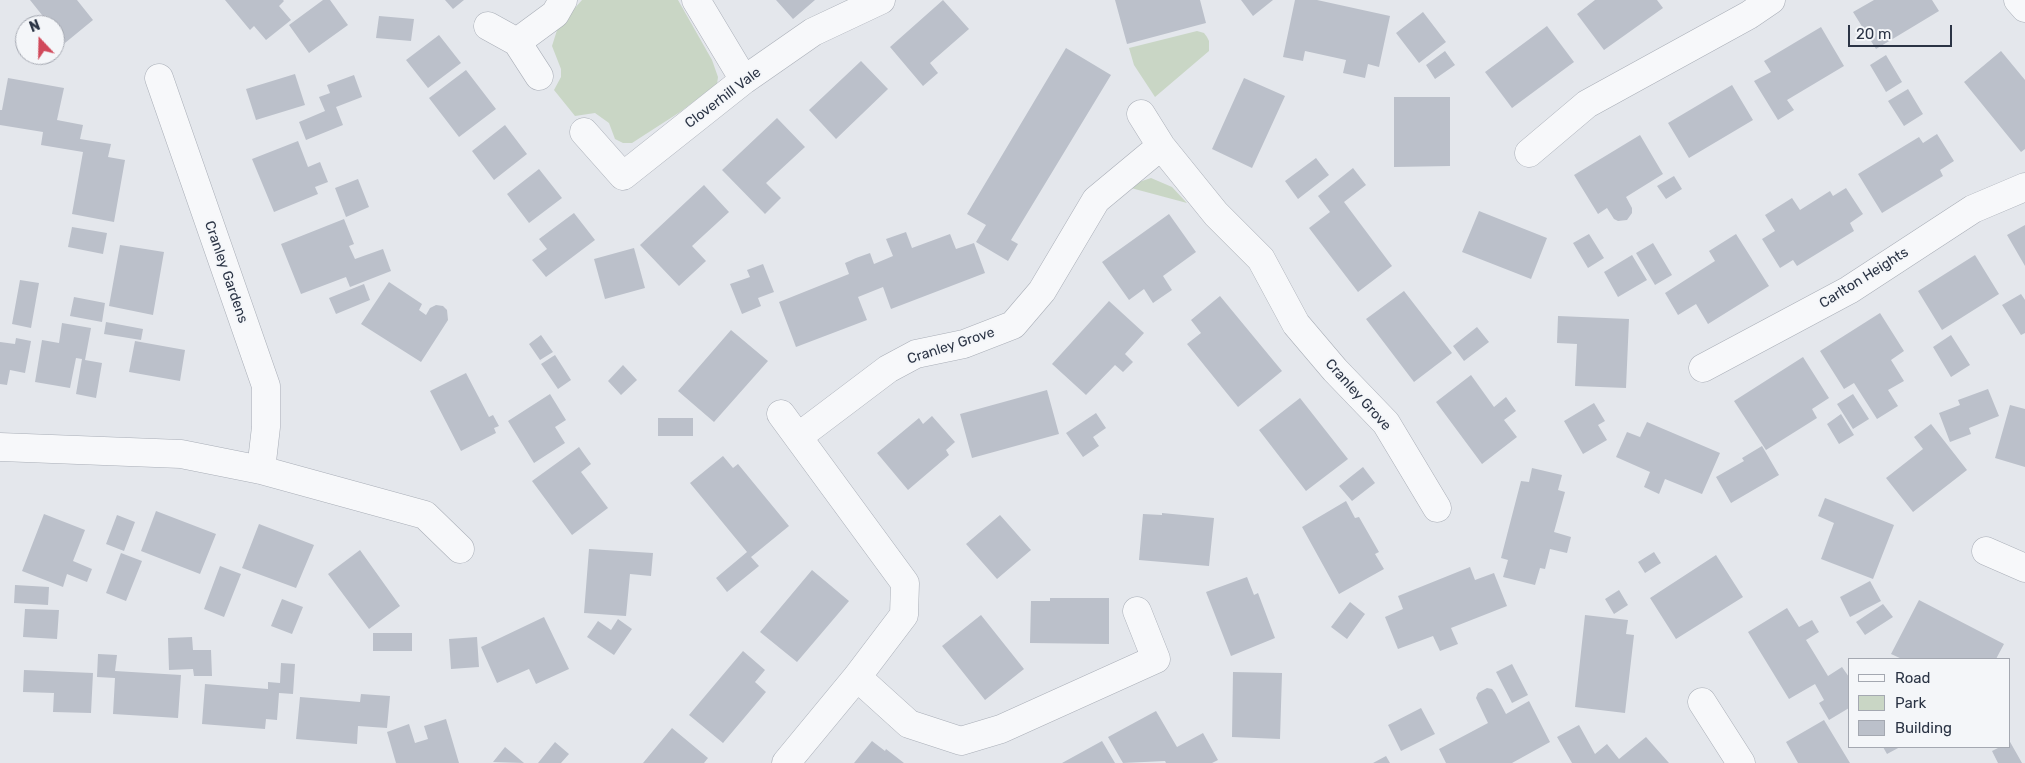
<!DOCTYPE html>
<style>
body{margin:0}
#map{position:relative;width:2025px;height:763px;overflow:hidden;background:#e4e7ec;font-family:Rubik,sans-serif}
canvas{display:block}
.legend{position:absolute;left:1848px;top:658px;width:162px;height:90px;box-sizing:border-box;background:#f4f6f9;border:1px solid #a4a8b1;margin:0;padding:6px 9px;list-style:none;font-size:15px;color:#2b3445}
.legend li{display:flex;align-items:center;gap:10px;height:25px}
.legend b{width:25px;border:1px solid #a4a8b1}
.north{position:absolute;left:15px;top:15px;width:50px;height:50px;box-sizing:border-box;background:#f4f6f9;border:1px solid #a4a8b1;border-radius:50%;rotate:339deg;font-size:14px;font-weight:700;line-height:20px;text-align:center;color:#2b3445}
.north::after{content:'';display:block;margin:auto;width:18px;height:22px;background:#d1495b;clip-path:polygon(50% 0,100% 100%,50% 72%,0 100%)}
.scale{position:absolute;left:1848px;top:25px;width:104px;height:22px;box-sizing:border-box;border:2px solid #2b3445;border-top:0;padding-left:6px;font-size:15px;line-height:18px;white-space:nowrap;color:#2b3445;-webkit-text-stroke:4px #f4f6f9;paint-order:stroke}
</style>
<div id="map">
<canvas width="2025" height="763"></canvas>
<ul class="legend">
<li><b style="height:6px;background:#f7f8fa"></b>Road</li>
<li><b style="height:14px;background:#c9d6c5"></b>Park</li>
<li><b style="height:14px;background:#bbc0ca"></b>Building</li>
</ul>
<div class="north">N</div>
<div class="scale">20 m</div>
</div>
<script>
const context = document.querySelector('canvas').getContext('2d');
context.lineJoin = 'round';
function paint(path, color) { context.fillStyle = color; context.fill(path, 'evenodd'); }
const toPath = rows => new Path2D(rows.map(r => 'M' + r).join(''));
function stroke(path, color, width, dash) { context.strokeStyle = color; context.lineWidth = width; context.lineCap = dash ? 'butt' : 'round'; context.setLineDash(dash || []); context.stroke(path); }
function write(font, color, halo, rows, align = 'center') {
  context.font = font + ' Rubik,sans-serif'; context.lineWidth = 4; context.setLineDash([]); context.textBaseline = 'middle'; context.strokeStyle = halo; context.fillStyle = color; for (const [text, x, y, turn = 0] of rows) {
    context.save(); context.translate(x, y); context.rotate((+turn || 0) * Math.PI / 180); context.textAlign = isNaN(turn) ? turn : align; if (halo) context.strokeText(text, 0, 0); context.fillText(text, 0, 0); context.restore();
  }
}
paint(toPath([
 [582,0,678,0,712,60,718,77,717,84,680,112,632,143,623,143,615,139,609,123,595,113,575,116,554,90,561,77,561,69,552,46,558,27],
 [1197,31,1204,33,1207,37,1209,41,1209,51,1155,97,1134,65,1129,48],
 [1151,178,1172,187,1187,203,1131,188,1139,182]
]), '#c9d6c5');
paint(toPath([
 [30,0,77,0,93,20,65,43,55,31,55,25,50,25],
 [225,0,283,0,284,1,279,6,291,20,266,40,254,26,250,30],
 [323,0,330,0,348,25,309,53,289,25],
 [445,0,464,0,453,9],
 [776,0,815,0,793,19],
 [943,0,969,29,930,63,938,73,923,86,890,47],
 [1115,0,1200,0,1206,23,1127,44],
 [1241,0,1273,0,1253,16],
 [1295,0,1317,0,1390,16,1379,67,1368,64,1365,78,1343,73,1346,60,1305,51,1303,61,1283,57],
 [1595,0,1657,0,1663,8,1604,50,1577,14],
 [1874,0,1932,0,1939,11,1876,49,1853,12],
 [1423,12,1446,42,1419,63,1396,33],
 [379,16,414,19,411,41,376,38],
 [1547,26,1574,62,1512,108,1485,72],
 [1821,27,1844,66,1787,100,1794,110,1778,120,1754,81,1771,72,1764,61],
 [439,35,461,63,428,88,406,60],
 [1066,48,1111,75,1011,240,1018,244,1008,261,976,242,986,225,967,214],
 [1445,51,1455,65,1435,79,1426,65],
 [2001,51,2025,80,2025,149,2021,152,1964,82],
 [1886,55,1902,82,1886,92,1870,65],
 [861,61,888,89,836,139,809,110],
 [466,70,496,109,459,137,429,98],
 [295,74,305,105,256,120,246,89],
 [354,75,362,97,336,107,343,125,306,140,299,122,325,111,319,97,330,93,327,85],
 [8,78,64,88,57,120,83,125,80,139,111,144,108,157,125,160,114,222,72,214,83,152,41,145,43,132,0,125,0,110,2,110],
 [1244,78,1285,96,1252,168,1212,149],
 [1732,85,1753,120,1689,158,1668,123],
 [1908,89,1923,114,1904,126,1888,101],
 [1394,97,1450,97,1450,166,1394,167],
 [777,118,805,147,766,183,781,198,765,214,722,170],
 [505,125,527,154,494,180,472,151],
 [1937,134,1954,161,1940,170,1943,176,1882,213,1858,174,1919,137,1923,143],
 [1640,135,1663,174,1626,197,1632,208,1632,213,1627,220,1618,221,1614,219,1607,208,1598,214,1574,175],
 [298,141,308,167,320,162,328,182,315,187,318,194,274,212,252,159],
 [1316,158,1329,175,1298,199,1285,181],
 [1353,168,1366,185,1344,202,1392,266,1358,292,1309,228,1330,212,1318,196],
 [539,169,562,198,529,223,507,194],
 [1674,176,1682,189,1666,199,1657,186],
 [358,179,369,207,346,217,335,188],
 [704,185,729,212,692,246,706,261,679,286,640,245],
 [1846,188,1863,214,1850,223,1854,231,1797,266,1793,260,1780,268,1762,239,1775,231,1765,215,1792,198,1800,210,1830,191,1833,196],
 [1479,211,1547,238,1531,279,1462,252],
 [574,213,595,240,546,277,532,260,547,249,539,239],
 [1169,214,1196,252,1163,276,1172,290,1153,303,1144,289,1129,300,1102,262],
 [344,219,354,244,349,246,355,259,383,249,391,271,350,287,346,277,301,294,281,244],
 [2025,225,2025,266,2007,235],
 [72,227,107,233,103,254,68,247],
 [906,232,912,248,950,234,956,249,974,243,985,273,891,309,883,287,858,297,867,320,796,347,779,302,849,274,845,263,856,258,870,253,874,264,893,256,886,239],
 [1589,234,1604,258,1588,268,1573,243],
 [1736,234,1769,286,1708,324,1696,304,1678,315,1665,293,1715,261,1709,251],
 [1653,243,1672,275,1655,285,1636,253],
 [120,245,164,252,153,315,109,306],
 [634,248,645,288,605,299,594,259],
 [1632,255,1647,280,1618,297,1604,272],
 [1975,255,1999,294,1942,330,1918,291],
 [763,264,774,292,758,298,761,306,742,314,730,284,750,277,747,270],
 [20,280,39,283,31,328,12,324],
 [389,282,422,304,419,310,426,315,430,308,436,305,443,306,447,310,448,320,421,362,361,324],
 [364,284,370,300,336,314,329,298],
 [1404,291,1452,353,1414,382,1366,319],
 [2021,294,2025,300,2025,333,2021,335,2002,305],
 [1220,296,1282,371,1238,407,1187,344,1201,333,1191,320],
 [74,297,105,303,102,322,70,316],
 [1109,301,1144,333,1125,354,1133,362,1123,372,1115,365,1086,395,1052,364],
 [1880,313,1904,351,1891,360,1904,381,1888,390,1898,406,1877,419,1854,383,1844,389,1820,351],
 [1558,316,1629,319,1626,388,1575,386,1577,344,1557,343],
 [106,322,143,329,141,340,104,334],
 [62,323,91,328,85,360,102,363,96,398,76,394,82,359,76,358,70,388,35,382,42,340,59,343],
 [1477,327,1489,342,1464,361,1453,346],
 [731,330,768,361,714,422,678,391],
 [541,335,553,352,540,360,529,344],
 [1951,335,1970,365,1951,377,1933,347],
 [16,338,31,341,25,373,10,370,7,385,0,384,0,342,15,344],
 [135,341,185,350,180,381,129,372],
 [555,355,571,380,558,389,541,364],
 [1803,357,1829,398,1812,409,1817,418,1766,450,1734,401],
 [623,365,637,380,621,395,608,381],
 [466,373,489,417,493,415,499,426,494,428,496,433,461,451,430,391],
 [1471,375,1494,407,1506,397,1516,411,1504,420,1517,437,1482,464,1436,402],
 [1988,389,1999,416,1969,428,1971,434,1950,442,1939,413,1960,405,1958,400],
 [1047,390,1059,434,972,458,960,414],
 [550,394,566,420,555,427,565,443,534,463,508,421],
 [1853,394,1869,419,1853,429,1837,404],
 [1300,398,1348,459,1306,491,1259,430],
 [1594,403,1605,421,1598,425,1607,440,1583,454,1564,421],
 [2010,405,2025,409,2025,467,1995,458],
 [1096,413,1106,428,1093,437,1099,446,1083,457,1066,433],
 [1841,414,1854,435,1839,444,1827,424],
 [932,416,955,442,946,450,949,455,908,490,877,453,919,418,923,424],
 [658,418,693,418,693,436,658,436],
 [1647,422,1720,453,1702,494,1665,479,1659,494,1644,487,1650,472,1616,457,1627,432,1640,437],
 [1931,424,1967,470,1913,512,1886,478,1923,449,1914,437],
 [1762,446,1779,475,1731,503,1716,477,1744,461,1742,458],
 [579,447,591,464,581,472,608,508,572,535,532,481],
 [723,456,733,468,738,464,789,526,751,557,759,566,727,592,716,578,747,552,690,483],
 [1363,467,1375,483,1352,501,1339,486],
 [1532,468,1562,475,1558,490,1565,492,1554,532,1571,537,1567,553,1550,549,1545,569,1540,568,1535,585,1503,577,1508,560,1501,558,1521,481,1529,482],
 [1825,498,1894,525,1873,579,1821,559,1834,523,1818,516],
 [1346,501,1355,518,1359,517,1379,552,1375,554,1384,569,1339,594,1302,527],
 [156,511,216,534,200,574,141,551],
 [1162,513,1214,518,1209,566,1139,560,1143,514,1162,515],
 [44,514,85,530,73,561,92,569,87,582,67,574,63,587,22,571],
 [117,515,135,522,124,551,106,544],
 [1000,515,1031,550,997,579,966,544],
 [259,524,314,545,296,588,242,568],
 [589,549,653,553,651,576,630,574,626,616,584,613],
 [360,550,400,606,369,629,328,574],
 [1654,552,1661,563,1645,573,1638,562],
 [121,553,142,561,126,601,106,593],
 [1716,555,1743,597,1676,639,1650,598],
 [220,566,241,574,224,617,204,609],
 [1470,567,1475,580,1494,573,1507,606,1451,628,1458,644,1440,651,1433,636,1398,649,1385,617,1403,609,1398,596],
 [812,570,849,601,797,662,760,632],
 [1247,577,1254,595,1258,593,1275,638,1231,656,1206,592],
 [1870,581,1881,601,1850,617,1840,597],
 [15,585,49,587,48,605,14,603],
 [1619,590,1628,605,1614,614,1605,599],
 [1050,598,1109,598,1109,644,1030,643,1031,601,1050,601],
 [282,599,303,607,292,634,271,626],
 [1919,600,2004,644,1996,659,1902,659,1891,654],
 [1350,602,1365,614,1347,639,1331,627],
 [1883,604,1893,617,1865,635,1856,622],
 [1787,608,1799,627,1812,620,1819,632,1806,640,1828,676,1842,667,1849,677,1849,708,1829,720,1819,703,1824,700,1815,684,1789,699,1748,632],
 [25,609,59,610,57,639,23,637],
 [981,615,1024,669,985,700,942,646],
 [1585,615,1628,620,1626,634,1634,635,1625,713,1575,707],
 [544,617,569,669,536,684,529,669,497,683,481,647],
 [618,619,632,629,614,655,587,637,598,621,611,630],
 [373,633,412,633,412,651,373,651],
 [192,637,193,650,211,650,212,676,194,676,193,669,169,670,168,638],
 [477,637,479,667,451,669,449,639],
 [743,651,765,670,755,682,766,692,723,743,689,715],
 [98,654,117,655,115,671,181,675,178,718,113,714,115,678,97,677],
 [281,663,295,664,293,694,279,693,277,720,266,719,265,729,202,724,205,684,268,689,268,682,280,683],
 [1512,664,1528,695,1512,703,1496,672],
 [24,670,93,673,91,713,53,712,54,693,23,692],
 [1233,672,1282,673,1280,739,1232,737],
 [1487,688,1492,689,1495,693,1506,714,1529,701,1550,742,1512,763,1446,763,1439,749,1488,723,1476,698,1478,693],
 [361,694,390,696,387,728,358,726,357,744,296,739,300,697,360,702],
 [1421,708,1435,734,1401,751,1388,725],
 [1156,711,1177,747,1203,733,1218,760,1212,763,1166,763,1165,761,1123,763,1108,737],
 [446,719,459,763,396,763,387,732,409,724,415,743,428,739,424,726],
 [1824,720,1850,763,1798,763,1786,742],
 [1579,725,1595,754,1607,744,1619,759,1646,737,1669,763,1572,763,1557,737],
 [672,728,708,758,704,763,643,763],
 [2009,740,2022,763,1998,763,1992,751,2000,747,2009,747],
 [872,741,885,751,886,749,904,763,854,763],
 [1102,741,1115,763,1062,763],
 [555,742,569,754,561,763,538,763],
 [505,747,524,763,493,762],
 [1883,747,1900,747,1887,754],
 [1386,756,1390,763,1373,763]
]), '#bbc0ca');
const street = toPath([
 [696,0,744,80],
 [2018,0,2025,8],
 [488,26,517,42,539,76],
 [517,42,555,14,563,0],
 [159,78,266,386,266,427,261,470],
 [1141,114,1161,146,1216,214,1261,259,1296,324,1335,370,1386,423,1437,508],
 [584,132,623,176,744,80,813,32,881,0],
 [1529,153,1587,104,1749,15,1771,0],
 [1703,368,1849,290,1973,209,2025,187],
 [781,414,905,583,904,615,857,677,786,763],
 [798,437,888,369,916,354,964,344,1013,325,1042,291,1096,200,1161,146],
 [0,447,181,454,261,470,425,515,460,549],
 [1986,551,2025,568],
 [857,677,909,724,961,741,1001,729,1156,659,1137,611],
 [1702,702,1741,763]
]);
stroke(street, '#a9aeb7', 29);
stroke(street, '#f7f8fa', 28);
write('14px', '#2b3445', '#f4f6f9', [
 ["Cloverhill Vale",723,98,-37],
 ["Cranley Gardens",226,272,71],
 ["Carlton Heights",1864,278,-32],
 ["Cranley Grove",951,346,-18],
 ["Cranley Grove",1358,395,48]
]);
</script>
